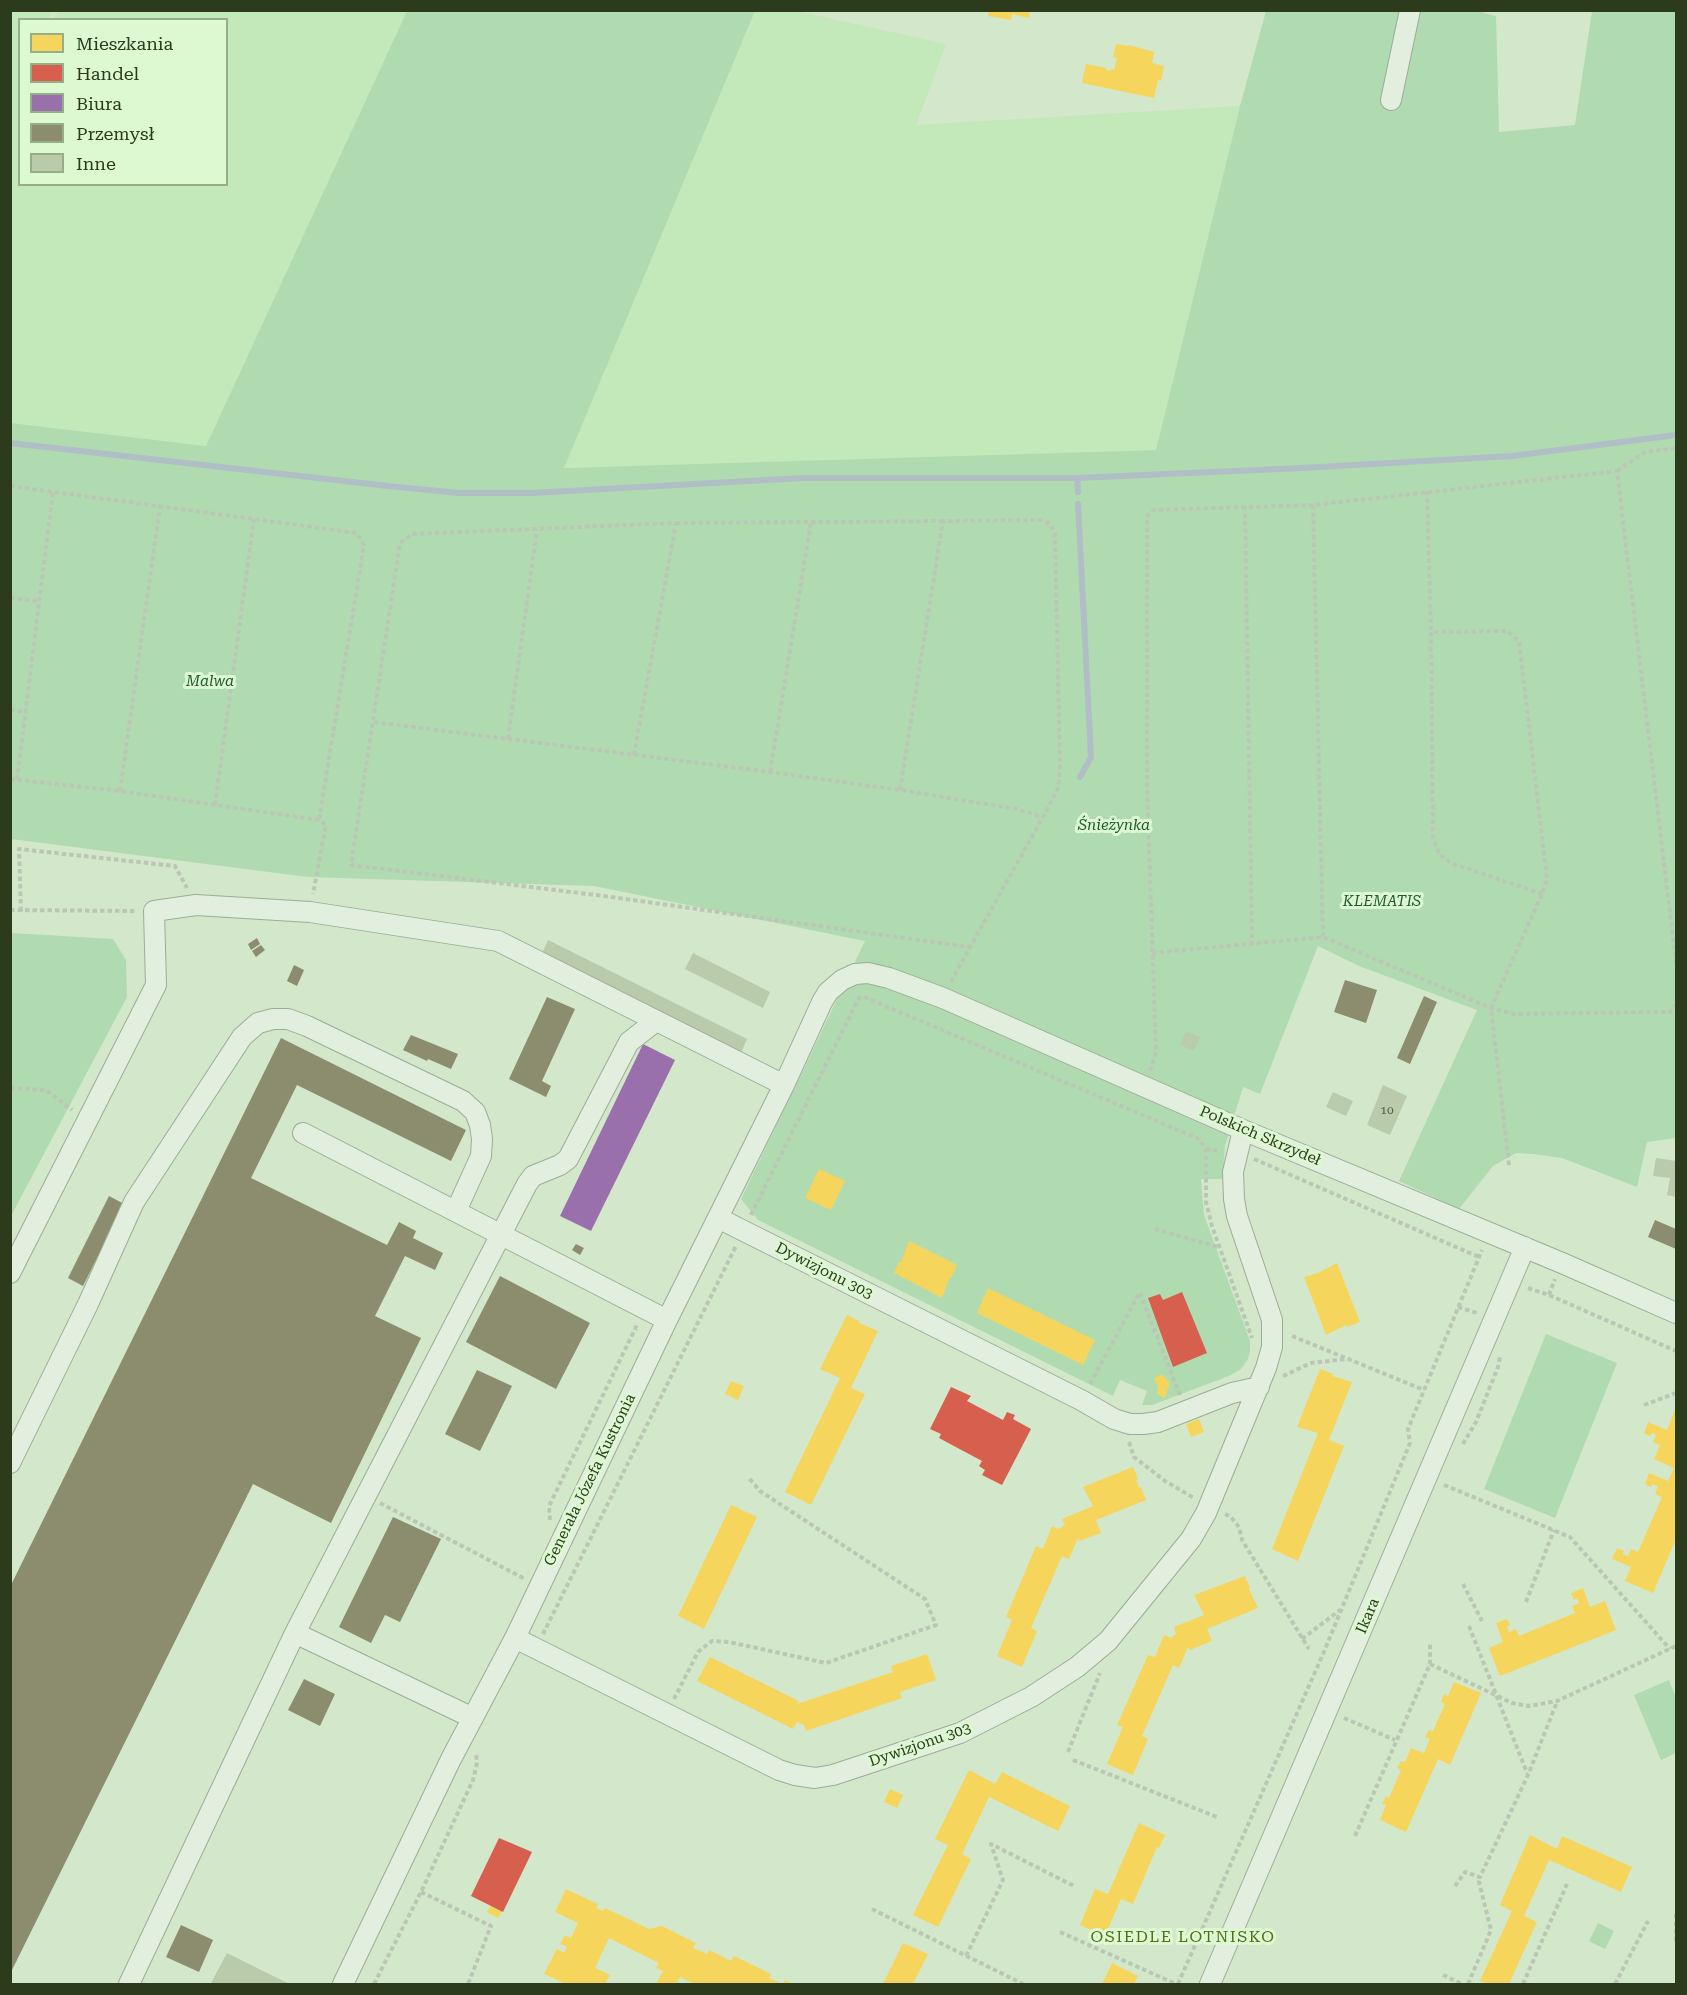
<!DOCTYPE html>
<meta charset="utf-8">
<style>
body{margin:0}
#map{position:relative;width:1687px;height:1995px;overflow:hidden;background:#d3e7cb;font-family:"Roboto Serif",serif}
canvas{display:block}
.frame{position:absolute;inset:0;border:12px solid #2c3b1c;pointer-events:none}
.legend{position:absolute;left:18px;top:18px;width:210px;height:168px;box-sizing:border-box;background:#dcf9d1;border:2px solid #96ad89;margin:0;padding:8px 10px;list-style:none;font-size:18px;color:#2c3b1c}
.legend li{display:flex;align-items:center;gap:12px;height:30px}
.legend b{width:30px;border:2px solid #96ad89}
</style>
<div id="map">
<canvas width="1687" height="1995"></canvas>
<div class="frame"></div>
<ul class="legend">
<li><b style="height:16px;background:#f6d55c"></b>Mieszkania</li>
<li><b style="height:16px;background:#d6604d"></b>Handel</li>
<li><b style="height:16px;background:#9970ab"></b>Biura</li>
<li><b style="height:16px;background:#8c8c6e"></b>Przemysł</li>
<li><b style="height:16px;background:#bacbac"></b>Inne</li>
</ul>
</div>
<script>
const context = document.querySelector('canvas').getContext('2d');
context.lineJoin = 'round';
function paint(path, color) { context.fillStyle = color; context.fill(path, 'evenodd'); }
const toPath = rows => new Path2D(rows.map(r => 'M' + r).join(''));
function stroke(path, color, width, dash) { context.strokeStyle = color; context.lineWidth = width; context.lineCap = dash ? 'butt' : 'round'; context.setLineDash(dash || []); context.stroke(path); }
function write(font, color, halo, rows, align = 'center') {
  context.font = font + ' "Roboto Serif",serif'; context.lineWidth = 6; context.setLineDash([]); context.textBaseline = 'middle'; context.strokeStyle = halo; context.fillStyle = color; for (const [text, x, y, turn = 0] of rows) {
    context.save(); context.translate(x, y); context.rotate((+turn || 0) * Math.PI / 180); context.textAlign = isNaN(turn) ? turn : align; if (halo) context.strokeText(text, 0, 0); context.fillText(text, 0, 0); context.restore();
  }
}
paint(toPath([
 [11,11,52,11,49,19,20,20,20,184,226,184,226,20,54,19,59,11,407,11,206,446,11,423],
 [755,11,796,11,946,44,916,125,1240,106,1156,450,563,468]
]), '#c3e8ba');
paint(toPath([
 [1473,10,1496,16,1499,132,1575,125,1592,11,1676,11,1676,1138,1647,1142,1637,1187,1562,1158,1533,1154,1516,1153,1493,1166,1459,1209,1399,1181,1477,1010,1359,966,1318,946,1260,1094,1243,1087,1225,1146,1223,1179,1201,1179,1204,1215,1250,1341,1250,1351,1248,1359,1241,1369,1229,1376,1152,1405,1142,1405,1147,1391,1120,1380,1113,1396,758,1220,741,1199,865,941,594,886,308,877,11,839,11,423,206,446,407,11,755,11,564,468,1156,450,1240,106,1266,11],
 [11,933,113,939,126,960,127,997,11,1216],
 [1546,1334,1617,1363,1555,1518,1484,1489],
 [1669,1680,1676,1698,1676,1753,1661,1760,1634,1695],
 [1598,1923,1614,1931,1605,1949,1589,1941]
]), '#b0dbb1');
paint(toPath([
 [989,10,1030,10,1029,18,1012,14,1011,20,988,16],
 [1116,44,1128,46,1129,45,1154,52,1152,63,1164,66,1161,81,1158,80,1154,98,1082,83,1086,64,1106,68,1106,70,1110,71,1111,69,1114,70,1117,58,1113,57],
 [819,1169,845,1181,831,1210,805,1198],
 [909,1241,957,1265,951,1278,950,1277,942,1298,894,1273,899,1262,901,1262],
 [1337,1263,1360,1322,1347,1327,1346,1325,1326,1335,1304,1277,1318,1273],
 [988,1288,1095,1340,1083,1365,977,1313],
 [847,1315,859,1321,859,1323,878,1331,851,1388,865,1394,811,1505,785,1492,840,1378,820,1369],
 [1320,1369,1333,1374,1332,1376,1352,1382,1329,1440,1344,1446,1298,1561,1272,1549,1318,1433,1297,1427],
 [1163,1374,1166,1380,1170,1382,1165,1398,1157,1394,1158,1387,1154,1378],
 [731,1381,744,1386,738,1400,725,1394],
 [1676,1407,1676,1539,1653,1593,1625,1581,1631,1567,1612,1559,1617,1548,1624,1551,1622,1554,1628,1556,1631,1549,1638,1552,1662,1497,1655,1494,1658,1486,1652,1484,1651,1487,1645,1484,1649,1473,1668,1481,1674,1468,1654,1459,1660,1445,1653,1442,1656,1435,1652,1433,1650,1436,1644,1433,1648,1422,1667,1430],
 [1199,1419,1204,1432,1191,1437,1186,1424],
 [1133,1467,1138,1479,1136,1480,1139,1488,1141,1487,1146,1500,1096,1520,1101,1533,1079,1541,1078,1538,1069,1559,1062,1556,1031,1628,1037,1631,1022,1667,997,1656,1012,1620,1006,1617,1036,1546,1043,1549,1052,1526,1058,1529,1065,1525,1062,1519,1093,1506,1083,1487],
 [731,1505,757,1517,704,1629,678,1616],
 [1245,1576,1250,1588,1249,1589,1258,1608,1207,1629,1212,1641,1190,1650,1188,1647,1179,1668,1173,1665,1142,1736,1148,1739,1133,1775,1107,1764,1123,1727,1117,1725,1148,1655,1155,1657,1164,1635,1171,1638,1176,1634,1174,1627,1204,1615,1194,1595],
 [1583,1588,1590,1607,1605,1601,1616,1630,1500,1676,1489,1648,1503,1642,1496,1623,1507,1619,1510,1625,1507,1627,1509,1632,1516,1629,1519,1636,1575,1613,1572,1606,1579,1603,1577,1598,1574,1600,1571,1593],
 [927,1654,936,1680,900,1692,902,1698,806,1731,804,1725,797,1722,793,1729,697,1681,710,1657,799,1701,797,1704,893,1672,891,1666],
 [1454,1682,1481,1693,1450,1765,1438,1759,1406,1832,1380,1820,1386,1805,1382,1804,1386,1796,1389,1798,1401,1770,1397,1768,1401,1761,1405,1762,1411,1748,1424,1753,1430,1739,1425,1737,1429,1730,1433,1731,1445,1704,1441,1702,1444,1694,1448,1696],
 [969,1770,995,1784,1002,1772,1070,1806,1058,1831,989,1797,962,1854,971,1859,938,1927,913,1915,948,1845,935,1839],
 [890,1789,903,1795,897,1808,884,1802],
 [1139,1823,1165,1835,1159,1848,1157,1847,1133,1904,1121,1899,1105,1936,1080,1925,1095,1889,1108,1894],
 [1530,1835,1557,1849,1562,1836,1632,1867,1621,1892,1549,1860,1524,1916,1537,1922,1509,1984,1489,1984,1480,1981,1512,1911,1500,1905],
 [566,1889,598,1904,596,1908,603,1911,605,1908,649,1929,662,1926,696,1943,693,1948,707,1954,709,1950,731,1961,734,1956,771,1974,769,1978,783,1984,785,1980,793,1984,695,1984,680,1977,676,1984,656,1984,663,1971,656,1968,659,1963,609,1938,595,1968,610,1975,605,1984,566,1984,544,1974,557,1949,564,1953,567,1947,560,1944,565,1935,571,1938,578,1923,555,1912],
 [490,1906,502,1911,498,1918,487,1912],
 [903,1943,928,1954,913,1984,883,1984],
 [1112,1963,1138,1976,1134,1984,1102,1984]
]), '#f6d55c');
paint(toPath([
 [1182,1292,1207,1353,1173,1367,1148,1298,1160,1294,1163,1300],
 [951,1387,971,1396,967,1401,1003,1420,1007,1412,1015,1415,1013,1419,1031,1429,1002,1485,982,1475,985,1470,979,1466,982,1461,939,1438,941,1434,930,1429],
 [499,1838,532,1852,503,1912,471,1896]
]), '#d6604d');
paint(toPath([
 [643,1044,675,1060,591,1231,560,1216]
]), '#9970ab');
paint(toPath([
 [257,938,260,944,251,950,248,944],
 [261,945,265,950,256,957,252,951],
 [294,965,304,970,297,986,287,981],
 [1345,980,1377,990,1366,1023,1334,1012],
 [1424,996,1437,1002,1410,1064,1397,1058],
 [547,997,575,1009,542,1081,551,1086,546,1097,509,1079],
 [411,1035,458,1054,451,1069,428,1059,427,1061,403,1050],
 [281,1038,466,1130,451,1161,297,1085,251,1178,387,1245,399,1222,416,1231,413,1238,443,1253,435,1270,405,1256,375,1316,421,1338,331,1523,253,1484,10,1974,10,1587],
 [109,1196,124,1204,83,1286,68,1278],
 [1655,1220,1676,1229,1676,1249,1648,1237],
 [576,1244,584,1248,580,1255,572,1250],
 [500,1276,590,1323,556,1389,466,1342],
 [477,1370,512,1386,480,1451,445,1434],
 [393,1517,441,1539,400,1622,385,1615,371,1643,339,1627],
 [304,1679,335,1694,320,1726,288,1710],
 [181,1925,213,1940,199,1972,166,1957]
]), '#8c8c6e');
stroke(toPath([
 [10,443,388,486,459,493,532,493,803,478,1077,478,1302,468,1512,456,1676,435],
 [1077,478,1078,492],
 [1078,504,1091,757,1080,777]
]), '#b1bec6', 6);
paint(toPath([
 [548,940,747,1039,740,1055,541,956],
 [693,953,770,992,763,1008,685,969],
 [1186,1031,1200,1037,1194,1051,1180,1045],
 [1383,1085,1407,1096,1390,1135,1367,1125],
 [1333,1092,1353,1101,1346,1116,1326,1107],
 [1656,1158,1676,1161,1676,1197,1667,1195,1670,1178,1653,1176],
 [227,1953,273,1976,290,1984,213,1984,211,1983]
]), '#bacbac');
const minor = toPath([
 [1391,100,1410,10],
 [303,1133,667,1320],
 [718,1218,1081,1400,1114,1419,1130,1424,1143,1424,1158,1422,1232,1393,1259,1387],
 [10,1273,156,985,154,911,196,905,310,912,498,941,784,1085],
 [10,1463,88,1304,134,1202,242,1037,258,1023,273,1019,288,1019,307,1026,463,1101,475,1112,480,1125,482,1139,481,1156,456,1211],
 [295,1633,473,1718],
 [515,1638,779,1770,795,1775,815,1778,833,1775,960,1733,1031,1697,1077,1667,1108,1641,1191,1539,1206,1513,1266,1368,1272,1347,1272,1320,1237,1216,1234,1199,1233,1172,1243,1130],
 [129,1984,295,1633,527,1184,533,1176,560,1165,568,1159,629,1042,656,1021],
 [343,1984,451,1759,515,1638,667,1320,784,1085,822,1002,828,992,842,980,855,974,868,973,889,978,943,998,1243,1130,1562,1263,1676,1313],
 [1210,1984,1525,1247]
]);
stroke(minor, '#9dac95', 22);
stroke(toPath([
 [1617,471,1645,452,1676,448],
 [10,486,357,533,364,545,319,820],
 [1427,491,1431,632],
 [1313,505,1323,937],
 [1245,506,1252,944],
 [676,523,943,521],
 [10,598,39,601],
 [10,710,25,712],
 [374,722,770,772,900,790,1017,809,1043,817],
 [508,739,537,530],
 [634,755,676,523,412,534,400,543,351,865,604,896,969,947],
 [770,772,811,522],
 [10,779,120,791,319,820,326,825,313,894],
 [17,780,53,491],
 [900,790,943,521,1042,520,1050,524,1055,534,1060,769,1058,788,1043,817,950,983],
 [120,791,160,506],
 [215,805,254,519],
 [10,910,136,911],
 [21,911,19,849,175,866,187,888],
 [1152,953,1323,937,1491,1008,1514,1014,1670,1012,1676,1004],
 [1150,1071,1156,1052,1147,785,1147,517,1153,510,1313,505,1617,471,1676,963],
 [10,1088,46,1090,72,1110],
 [1206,1150,1212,1149,1221,1153],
 [1254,1159,1479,1257],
 [1509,1165,1491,1008,1542,894,1547,879,1519,642,1508,631,1431,632,1433,838,1439,854,1451,863,1542,894],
 [751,1215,859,998,864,997,1199,1139,1206,1150,1206,1202,1212,1226,1252,1338],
 [1155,1229,1218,1247],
 [1528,1288,1549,1295,1676,1351],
 [1140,1293,1180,1395],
 [1549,1295,1555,1279],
 [1458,1307,1477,1313],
 [1292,1336,1424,1390],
 [1283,1376,1311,1363,1347,1359],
 [1090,1384,1140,1292],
 [1644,1405,1676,1393],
 [1129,1442,1134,1457,1165,1481,1194,1498],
 [1463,1444,1476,1422,1498,1367,1500,1357],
 [1444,1485,1570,1537,1670,1649],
 [380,1503,525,1579],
 [1225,1514,1231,1517,1239,1527,1242,1540,1309,1649],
 [550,1520,549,1506,637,1325],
 [1463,1584,1482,1621],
 [1526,1602,1554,1530],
 [1469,1626,1527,1773],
 [543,1634,736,1246],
 [1302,1639,1340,1610],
 [1430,1664,1512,1703,1529,1706,1557,1701,1676,1646],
 [674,1699,698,1652,712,1641,729,1642,826,1663,936,1625,925,1599,760,1491,748,1477],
 [1344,1718,1395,1740],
 [1068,1752,1100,1673],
 [1073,1760,1217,1817],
 [1355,1836,1430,1664,1430,1642],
 [1455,1886,1465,1872,1480,1877,1528,1775,1557,1702],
 [421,1892,491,1926,468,1984],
 [872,1909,1023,1984],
 [1676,1914,1676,1941],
 [1060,1932,1176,1984],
 [966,1956,1003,1880,991,1844,1074,1886],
 [1443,1975,1462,1984],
 [374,1984,421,1892,473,1780,477,1763,476,1754],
 [1178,1984,1323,1654,1410,1443,1408,1429,1482,1250],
 [1468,1984,1491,1930,1479,1882,1480,1877],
 [1523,1984,1567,1884],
 [1615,1984,1648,1921]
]), '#bbc7b5', 4, [4.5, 3]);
stroke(minor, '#e2eede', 20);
write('12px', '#505f40', null, [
 ["10",1387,1110]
]);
write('italic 15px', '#205a2f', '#dcf9d1', [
 ["Malwa",210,682],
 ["Śnieżynka",1114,826],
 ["KLEMATIS",1382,902]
]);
write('15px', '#2c3b1c', '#dcf9d1', [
 ["Polskich Skrzydeł",1260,1136,23],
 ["Dywizjonu 303",824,1271,27],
 ["Generała Józefa Kustronia",590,1480,-64],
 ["Ikara",1368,1616,-67],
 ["Dywizjonu 303",920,1745,-19]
]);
context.letterSpacing = '1.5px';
write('16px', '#596c17', '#dcf9d1', [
 ["OSIEDLE LOTNISKO",1183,1937]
]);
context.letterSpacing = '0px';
</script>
